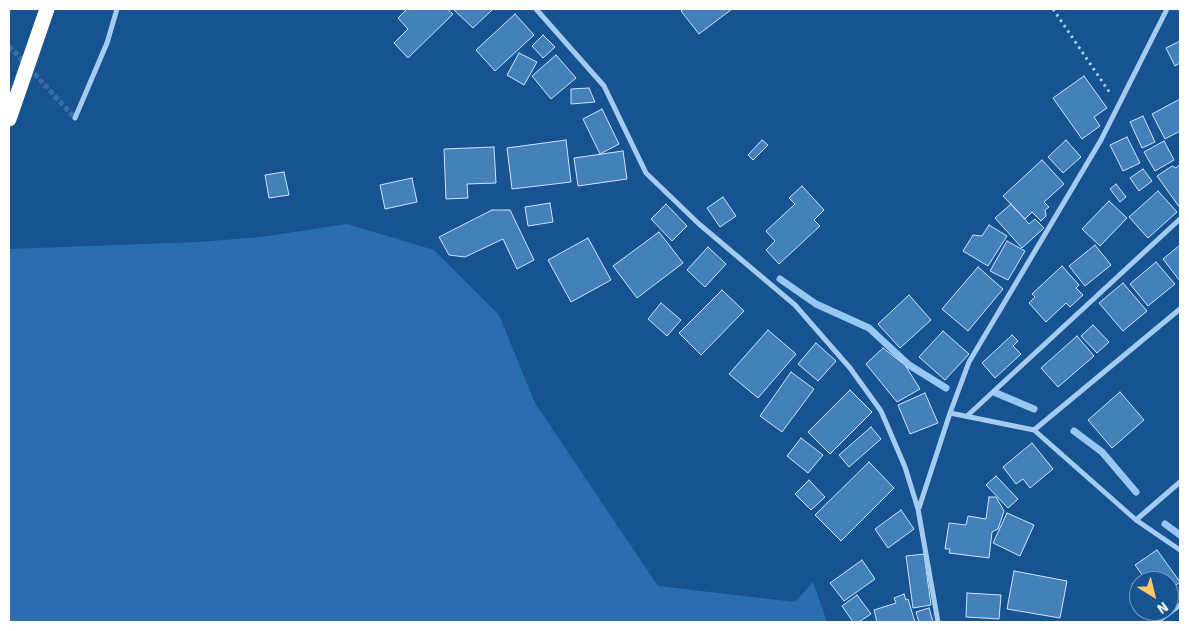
<!DOCTYPE html>
<style>
body{margin:0}
#map{position:relative;width:1189px;height:631px;overflow:hidden;background:#175390;font-family:Signika,sans-serif}
canvas{display:block}
.frame{position:absolute;inset:0;border:10px solid #fff;pointer-events:none}
.north{position:absolute;left:1129px;top:571px;width:50px;height:50px;box-sizing:border-box;background:#175390;border:1px solid #7498bc;border-radius:50%;rotate:144deg;font-size:14px;font-weight:700;line-height:20px;text-align:center;color:#fff}
.north::after{content:'';display:block;margin:auto;width:18px;height:22px;background:#ffc963;clip-path:polygon(50% 0,100% 100%,50% 72%,0 100%)}
</style>
<div id="map">
<canvas width="1189" height="631"></canvas>
<div class="frame"></div>
<div class="north">N</div>
</div>
<script>
const context = document.querySelector('canvas').getContext('2d');
context.lineJoin = 'round';
function paint(path, color) { context.fillStyle = color; context.fill(path, 'evenodd'); }
const toPath = rows => new Path2D(rows.map(r => 'M' + r).join(''));
function stroke(path, color, width, dash) { context.strokeStyle = color; context.lineWidth = width; context.lineCap = dash ? 'butt' : 'round'; context.setLineDash(dash || []); context.stroke(path); }
paint(toPath([
 [347,224,434,250,499,315,535,403,658,586,795,602,813,582,827,622,9,622,9,249,198,242,261,237]
]), '#2a6eaf');
stroke(toPath([
 [780,279,816,304,869,328,909,365,946,388],
 [996,393,1034,409],
 [1074,431,1102,452,1136,492],
 [1165,524,1180,535]
]), '#97c7f2', 7);
const building = toPath([
 [407,9,447,9,453,14,408,58,394,43,408,29,398,18,407,9],
 [453,9,493,9,473,28,453,9],
 [684,9,732,9,699,34,681,11,684,9],
 [515,14,534,35,495,71,476,50,515,14],
 [543,35,555,47,543,58,532,46,543,35],
 [1180,41,1180,63,1175,66,1166,48,1180,41],
 [519,53,537,62,524,85,507,75,519,53],
 [556,55,576,78,551,99,532,76,556,55],
 [1084,76,1107,108,1094,117,1100,126,1082,139,1053,98,1084,76],
 [589,88,595,102,571,104,571,89,589,88],
 [1180,99,1180,131,1165,139,1152,114,1180,99],
 [602,109,619,144,600,154,583,119,602,109],
 [1143,116,1155,142,1142,148,1130,122,1143,116],
 [1127,137,1140,163,1123,171,1110,145,1127,137],
 [566,140,571,182,512,189,507,148,566,140],
 [762,140,768,145,753,160,748,155,762,140],
 [1066,140,1081,157,1063,173,1048,157,1066,140],
 [1164,141,1174,160,1155,171,1144,152,1164,141],
 [494,147,496,183,467,184,468,198,446,199,444,149,494,147],
 [623,151,627,179,578,186,574,158,623,151],
 [1042,160,1064,184,1044,202,1049,207,1045,210,1046,216,1041,221,1032,212,1025,219,1003,196,1042,160],
 [1180,164,1180,208,1157,176,1172,166,1176,168,1180,164],
 [1143,169,1152,181,1139,191,1130,178,1143,169],
 [284,172,289,195,269,198,265,175,284,172],
 [412,178,417,202,385,209,380,185,412,178],
 [1116,184,1126,197,1120,202,1110,189,1116,184],
 [802,186,824,210,814,220,820,226,779,264,766,250,775,241,766,231,795,204,789,198,802,186],
 [1158,191,1177,212,1148,238,1129,217,1158,191],
 [723,197,736,216,720,227,707,208,723,197],
 [1109,201,1127,218,1100,246,1082,229,1109,201],
 [550,203,553,222,528,226,525,207,550,203],
 [666,204,687,226,672,241,651,219,666,204],
 [1011,204,1029,224,1035,219,1044,228,1022,248,995,218,1011,204],
 [492,210,510,210,534,260,517,269,503,239,465,257,449,255,439,237,492,210],
 [989,225,1007,236,988,266,963,251,973,235,982,236,989,225],
 [659,232,683,263,637,298,613,266,659,232],
 [588,238,611,280,571,302,548,260,588,238],
 [1007,241,1025,251,1008,280,990,271,1007,241],
 [1095,245,1111,265,1085,286,1069,266,1095,245],
 [1180,245,1180,281,1163,259,1180,245],
 [708,247,726,264,705,287,687,270,708,247],
 [1156,262,1175,284,1148,306,1130,284,1156,262],
 [1062,266,1079,285,1076,288,1083,295,1070,307,1066,303,1046,322,1029,303,1035,297,1032,294,1062,266],
 [978,267,1003,289,968,331,942,309,978,267],
 [1123,283,1147,311,1123,331,1099,303,1123,283],
 [722,290,744,311,701,355,679,333,722,290],
 [909,295,931,320,900,348,878,324,909,295],
 [661,303,681,320,667,336,648,319,661,303],
 [1093,325,1109,342,1097,353,1081,336,1093,325],
 [768,330,796,354,758,398,729,374,768,330],
 [943,331,969,354,945,380,919,357,943,331],
 [1012,335,1018,341,1013,346,1021,354,995,378,982,363,1012,335],
 [1077,336,1094,356,1058,387,1041,368,1077,336],
 [816,343,836,361,818,381,798,364,816,343],
 [883,348,905,365,920,389,897,402,866,364,883,348],
 [791,372,814,389,782,432,760,416,791,372],
 [850,390,872,412,830,454,808,432,850,390],
 [1120,392,1144,420,1112,448,1088,420,1120,392],
 [925,393,938,423,910,434,898,405,925,393],
 [871,427,881,439,849,467,839,455,871,427],
 [801,438,823,455,808,473,787,456,801,438],
 [1032,443,1053,469,1030,488,1023,479,1016,484,1003,467,1032,443],
 [869,462,894,488,841,541,815,515,869,462],
 [996,476,1018,499,1008,508,986,485,996,476],
 [809,480,825,497,811,510,795,494,809,480],
 [989,497,996,497,1004,511,998,529,992,532,989,558,949,553,950,549,945,549,949,523,966,525,968,516,986,519,989,497],
 [901,510,914,529,888,548,875,529,901,510],
 [1007,513,1034,525,1020,556,993,543,1007,513],
 [1157,550,1180,582,1169,590,1169,581,1139,581,1139,593,1132,584,1143,576,1135,565,1157,550],
 [924,554,931,605,913,608,906,556,924,554],
 [862,560,875,579,844,601,830,583,862,560],
 [1014,571,1067,581,1060,618,1007,609,1014,571],
 [967,593,1001,595,999,619,966,617,967,593],
 [904,594,906,600,908,599,915,622,877,622,874,610,896,603,894,598,904,594],
 [857,595,871,614,859,622,853,622,842,606,857,595],
 [929,608,933,622,919,622,916,612,929,608]
]);
paint(building, '#4480ba');
stroke(building, '#cbe4fb', 1);
stroke(toPath([
 [9,46,75,118]
]), '#3a6da1', 5, [5, 2.5]);
stroke(toPath([
 [1053,9,1110,93]
]), '#a5cbf0', 3, [2.5, 4]);
stroke(toPath([
 [536,9,604,86,646,173,699,224,795,305,850,368,881,411,905,467,918,509,938,622],
 [75,118,107,43,117,9],
 [950,413,1034,430,1136,520,1180,550],
 [967,416,1180,219],
 [1034,430,1180,309],
 [919,508,950,413,969,362,1101,140,1167,9],
 [1136,520,1180,482],
 [1157,622,1180,605]
]), '#a5cbf0', 5);
stroke(toPath([
 [9,119,47,9]
]), '#fff', 15);
</script>
